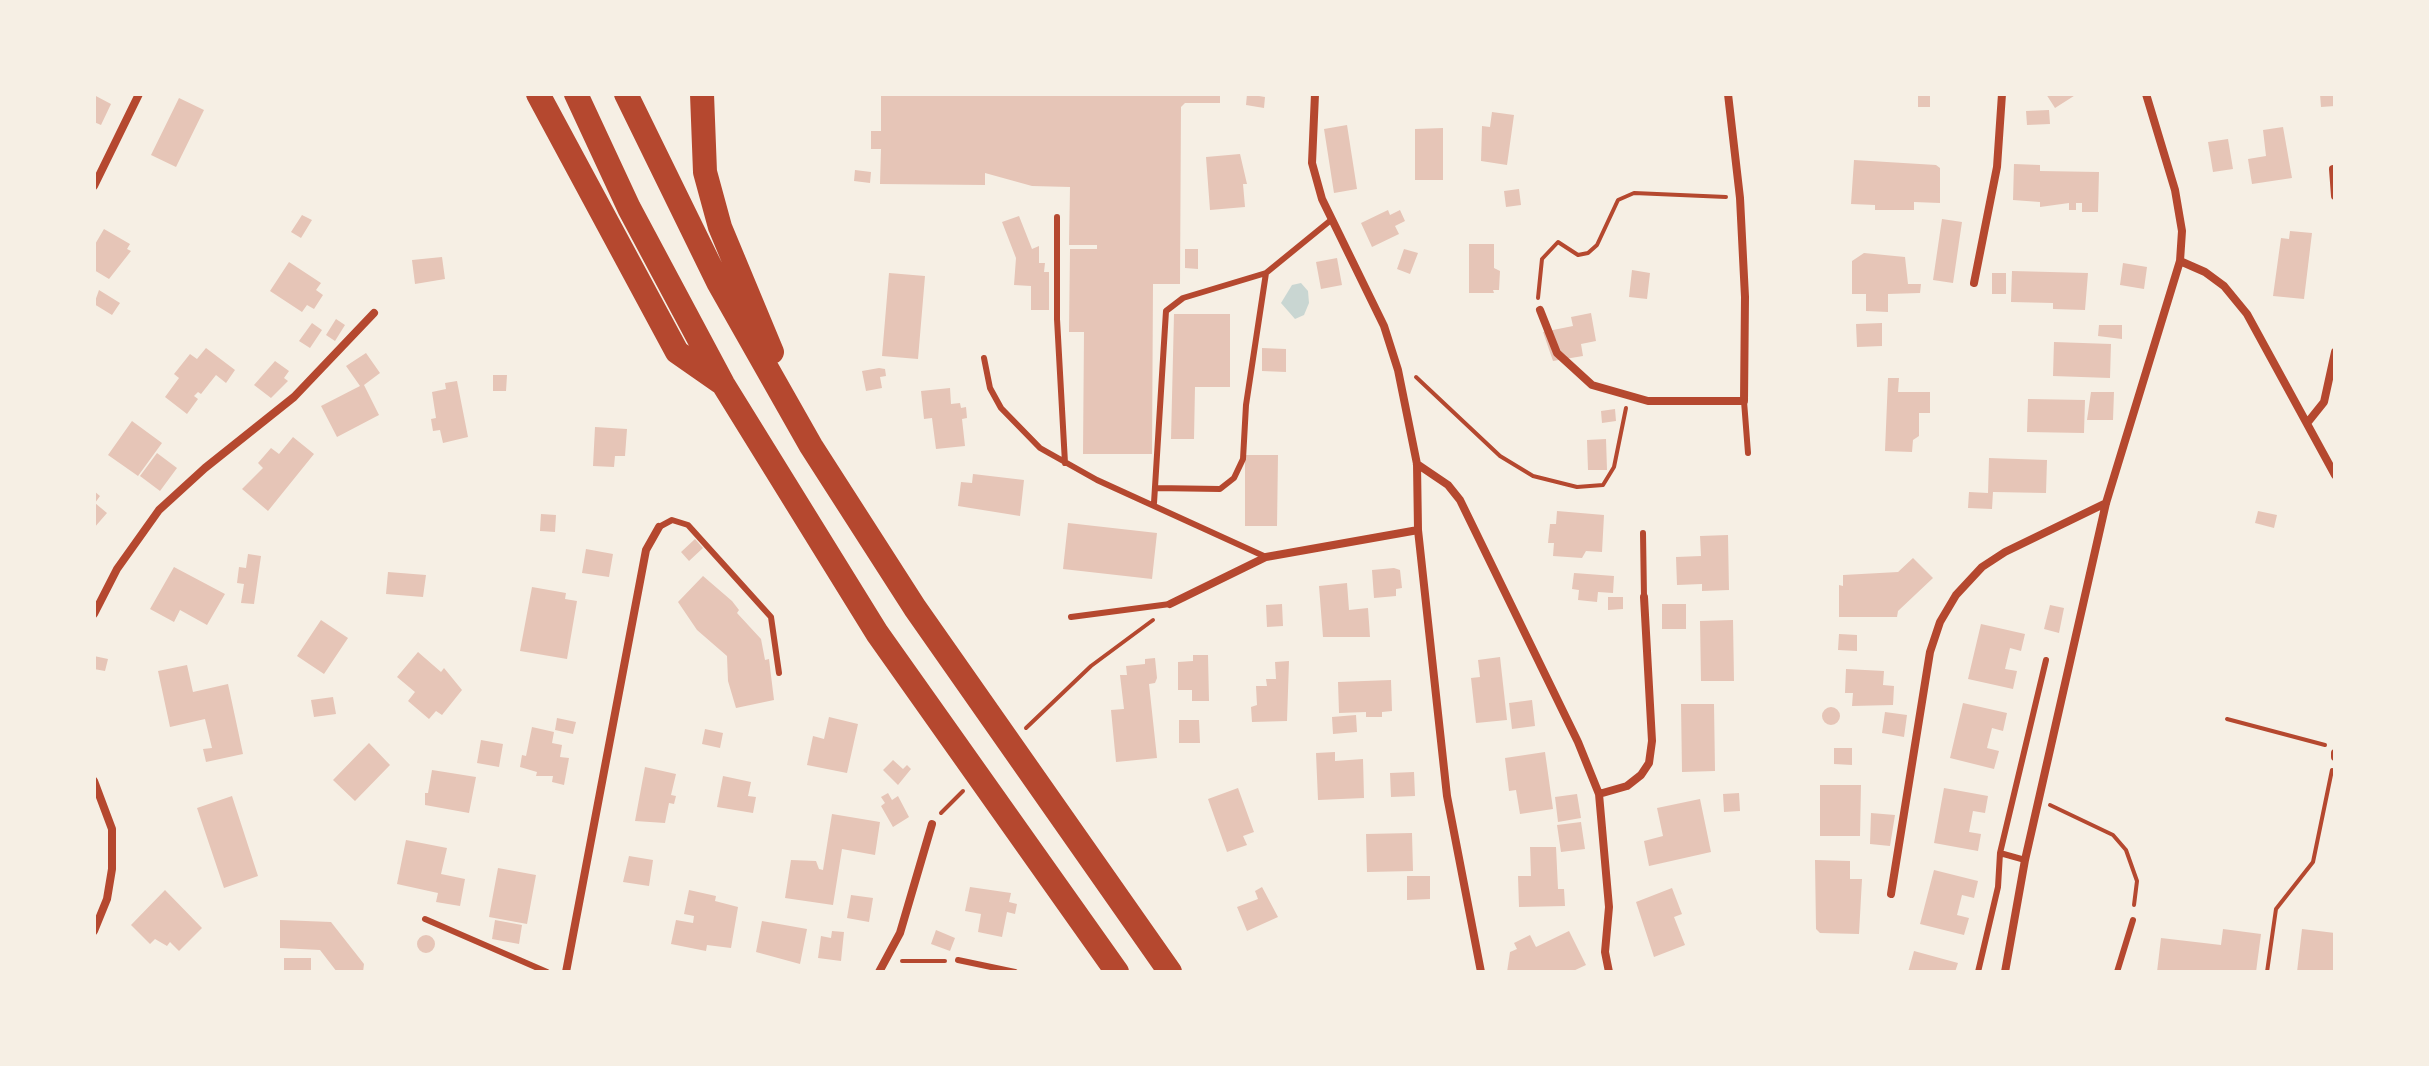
<!DOCTYPE html>
<style>
body{margin:0}
#map{position:relative;width:2429px;height:1066px;overflow:hidden;background:#f6efe4;font-family:"Sofia Sans Condensed",sans-serif}
canvas{display:block}
.frame{position:absolute;inset:0;border:96px solid #f6efe4;pointer-events:none}
</style>
<div id="map">
<canvas width="2429" height="1066"></canvas>
<div class="frame"></div>
</div>
<script>
const context = document.querySelector('canvas').getContext('2d');
context.lineJoin = 'round';
function paint(path, color) { context.fillStyle = color; context.fill(path, 'evenodd'); }
const toPath = rows => new Path2D(rows.map(r => 'M' + r).join(''));
function stroke(path, color, width, dash) { context.strokeStyle = color; context.lineWidth = width; context.lineCap = dash ? 'butt' : 'round'; context.setLineDash(dash || []); context.stroke(path); }
paint(toPath([
 [1301,283,1308,291,1309,303,1304,315,1295,319,1281,303,1292,285]
]), '#c9d6d2');
paint(toPath([
 [881,94,1220,94,1220,103,1185,103,1181,107,1180,284,1153,284,1152,454,1083,454,1084,332,1069,332,1070,249,1097,249,1097,245,1069,245,1070,187,1032,186,985,173,985,185,880,184,881,149,871,149,871,131,881,131],
 [1247,94,1265,97,1264,108,1246,105],
 [1918,94,1930,94,1930,107,1918,107],
 [2046,94,2077,94,2055,108],
 [2320,94,2335,94,2335,106,2321,107],
 [94,95,111,104,101,125,94,122],
 [179,98,204,110,176,167,151,155],
 [2049,110,2050,124,2027,125,2026,111],
 [1492,112,1514,115,1507,165,1481,161,1482,126,1490,127],
 [1347,125,1357,189,1334,193,1324,129],
 [2283,127,2292,178,2252,184,2248,159,2266,156,2263,130],
 [1443,128,1443,180,1415,180,1415,129],
 [2228,139,2233,169,2213,172,2208,142],
 [1240,154,1247,184,1243,184,1245,207,1210,210,1206,157],
 [1854,160,1936,165,1940,168,1940,203,1914,202,1914,210,1875,210,1875,205,1851,204],
 [2014,164,2040,165,2040,171,2099,172,2098,212,2082,212,2082,203,2076,203,2076,210,2069,210,2069,203,2040,207,2040,202,2013,200],
 [855,170,871,172,870,183,854,181],
 [1519,189,1521,205,1506,207,1504,191],
 [1388,210,1390,215,1400,210,1405,221,1395,226,1399,234,1372,247,1361,223],
 [302,215,312,220,301,238,291,232],
 [1019,216,1032,249,1039,246,1039,263,1045,263,1044,272,1049,272,1049,310,1031,310,1031,286,1014,285,1016,258,1002,222],
 [1942,219,1962,222,1953,283,1933,280],
 [104,229,130,244,127,249,131,251,109,279,94,270,94,246],
 [2290,231,2312,233,2304,299,2273,296,2281,238,2289,239],
 [1469,244,1494,244,1494,268,1500,271,1499,290,1493,290,1494,293,1469,293],
 [1185,249,1198,249,1198,269,1185,268],
 [1404,249,1418,253,1410,274,1397,269],
 [1864,253,1905,257,1908,284,1921,284,1920,293,1888,294,1888,312,1866,311,1866,294,1852,294,1852,261],
 [442,257,445,279,415,284,412,260],
 [1337,258,1342,285,1321,289,1316,262],
 [289,262,321,283,316,290,323,295,314,309,307,305,302,312,270,291],
 [2123,263,2147,267,2144,289,2120,285],
 [1632,270,1650,273,1647,299,1629,297],
 [2012,271,2088,273,2085,310,2053,309,2053,303,2011,302],
 [889,273,925,276,918,359,882,356],
 [1992,273,2006,273,2006,294,1992,294],
 [99,290,120,303,112,315,94,304],
 [1591,313,1596,341,1581,344,1583,356,1553,361,1543,332,1573,326,1571,317],
 [1174,314,1230,314,1230,387,1195,387,1194,439,1171,439],
 [336,319,345,325,335,341,326,335],
 [312,323,322,330,310,348,299,341],
 [1882,323,1882,346,1857,347,1856,324],
 [2099,325,2122,325,2122,339,2098,336],
 [2054,342,2111,344,2110,378,2053,376],
 [206,348,235,370,226,383,216,375,201,394,198,392,194,396,198,399,187,414,165,397,179,378,174,374,190,354,197,359],
 [1262,348,1286,349,1286,372,1262,371],
 [366,353,380,373,364,385,379,415,337,437,321,406,360,386,346,366],
 [275,361,289,371,284,378,288,381,271,398,254,385],
 [879,368,885,369,886,376,880,377,882,388,866,391,862,371],
 [493,375,507,375,506,391,493,391],
 [1888,378,1899,378,1898,392,1930,392,1930,413,1919,413,1919,436,1913,440,1912,452,1885,451],
 [457,381,468,437,443,443,440,430,433,431,431,419,436,418,432,392,446,389,445,383],
 [950,388,951,404,960,403,961,408,966,407,967,418,962,419,965,446,936,449,932,418,924,419,921,391],
 [2091,392,2114,392,2113,420,2087,420],
 [2028,399,2085,400,2084,433,2027,432],
 [1615,409,1616,421,1602,423,1601,411],
 [132,421,162,443,138,476,108,455],
 [595,427,627,429,625,456,615,456,614,467,593,466],
 [293,437,314,454,268,511,242,489,263,468,258,463,271,448,279,454],
 [1606,439,1607,470,1588,470,1587,440],
 [157,453,177,468,160,491,140,476],
 [1245,455,1278,455,1277,526,1245,526],
 [1989,458,2047,460,2046,493,1993,492,1992,509,1968,508,1969,492,1988,493],
 [973,474,1024,480,1020,516,958,506,961,482,972,483],
 [94,491,100,496,95,503,107,513,94,528],
 [1557,511,1604,515,1602,552,1586,551,1582,558,1553,556,1554,543,1548,543,1550,524,1556,524],
 [2258,511,2277,515,2274,528,2255,523],
 [541,514,556,515,555,532,540,531],
 [1068,523,1157,533,1152,579,1063,569],
 [1728,535,1729,590,1702,591,1702,584,1677,585,1676,557,1701,556,1700,536],
 [695,539,703,548,689,561,681,552],
 [586,549,613,554,609,577,582,573],
 [248,554,261,556,254,604,241,603,244,584,237,583,239,567,246,568],
 [1913,558,1933,578,1898,611,1897,617,1839,617,1839,585,1843,586,1843,575,1898,572],
 [174,567,225,594,207,625,180,610,174,622,150,609],
 [1394,568,1400,570,1402,588,1396,589,1396,596,1374,598,1372,570],
 [388,572,426,575,423,597,386,594],
 [1574,573,1614,576,1613,593,1598,592,1597,602,1578,600,1579,590,1572,589],
 [703,576,732,601,739,610,737,613,761,639,765,660,769,659,774,700,736,708,728,681,727,656,697,630,678,602],
 [1347,583,1349,610,1368,608,1370,637,1323,637,1319,586],
 [532,587,566,593,565,599,577,601,567,659,520,651],
 [1608,597,1623,597,1623,609,1608,610],
 [1282,604,1283,626,1267,627,1266,605],
 [1662,604,1686,604,1686,629,1662,629],
 [2050,605,2064,608,2059,633,2044,629],
 [321,620,348,638,324,674,297,656],
 [1733,620,1734,681,1701,681,1700,621],
 [1981,624,2025,634,2021,651,2010,648,2005,669,2017,671,2013,689,1968,679],
 [1839,634,1857,635,1857,651,1838,650],
 [418,652,441,672,444,668,462,690,442,715,436,711,429,719,408,701,415,692,397,677],
 [1193,655,1208,655,1209,701,1192,701,1192,690,1178,690,1178,662,1193,661],
 [94,656,108,659,105,671,94,669],
 [1500,657,1507,720,1476,723,1471,678,1480,677,1478,660],
 [1155,658,1157,678,1155,683,1149,684,1157,758,1116,762,1111,710,1124,709,1120,675,1127,675,1126,666,1145,664,1145,659],
 [1289,661,1287,721,1252,722,1251,707,1257,705,1256,686,1267,686,1266,679,1276,679,1275,662],
 [187,665,193,692,228,684,243,754,206,762,203,749,212,748,205,719,170,727,158,671],
 [1846,669,1884,671,1883,685,1894,686,1893,705,1852,706,1853,693,1845,693],
 [1391,680,1392,711,1382,712,1382,717,1366,717,1366,712,1339,713,1338,682],
 [333,697,336,714,314,717,311,700],
 [1532,700,1535,726,1512,729,1509,703],
 [1963,703,2007,713,2003,731,1992,728,1987,748,1999,751,1994,769,1950,758],
 [1681,704,1714,704,1715,771,1682,772],
 '1822 716a9 9 0 1 1 18 0a9 9 0 1 1-18 0Z',
 [1885,712,1907,715,1904,737,1882,733],
 [1356,715,1357,732,1333,734,1332,717],
 [829,717,858,724,847,773,807,765,813,736,824,739],
 [557,718,576,722,573,734,555,730],
 [1179,720,1199,720,1200,743,1179,743],
 [532,727,554,732,552,743,562,745,560,757,569,758,564,785,552,782,553,776,536,776,537,772,520,767,522,755,526,756],
 [705,729,723,733,720,748,702,744],
 [481,740,503,744,499,767,477,763],
 [369,743,390,765,355,801,333,780],
 [1834,748,1852,748,1852,765,1834,764],
 [1335,752,1335,761,1363,759,1364,798,1318,800,1316,753],
 [1545,752,1553,809,1520,814,1516,790,1509,791,1505,758],
 [893,760,903,769,907,765,911,769,898,785,883,770],
 [645,767,676,774,671,795,676,796,674,804,669,803,665,823,635,821],
 [432,770,476,777,469,813,425,805,425,793,428,793],
 [1414,772,1415,796,1391,797,1390,773],
 [723,776,751,782,748,796,756,797,753,813,717,807],
 [1820,785,1861,785,1860,836,1820,836],
 [1238,788,1254,832,1243,836,1247,845,1227,852,1208,799],
 [1944,788,1988,796,1985,813,1973,811,1969,832,1981,834,1978,851,1934,843],
 [888,793,892,800,898,796,909,817,893,827,881,806,885,803,881,797],
 [1739,793,1740,811,1724,812,1723,794],
 [1577,794,1581,818,1558,822,1555,797],
 [232,796,258,876,224,888,197,808],
 [1700,799,1711,852,1649,866,1644,841,1663,836,1657,808],
 [1871,813,1895,815,1890,846,1870,844],
 [832,814,880,822,875,855,842,849,833,905,785,898,791,860,816,861,819,869,823,870],
 [1581,822,1585,849,1561,852,1557,825],
 [1412,833,1413,871,1367,872,1366,834],
 [406,840,447,848,441,874,465,879,460,906,436,902,438,893,397,884],
 [1530,847,1556,847,1558,889,1564,889,1565,906,1519,907,1518,876,1531,876],
 [629,856,653,860,649,886,623,882],
 [1815,860,1850,861,1850,879,1862,879,1859,934,1820,933,1816,929],
 [498,868,536,875,527,924,489,917],
 [1934,870,1978,881,1974,898,1962,895,1957,915,1969,918,1964,935,1920,924],
 [1407,876,1430,876,1430,899,1407,900],
 [970,887,1011,893,1009,902,1017,904,1015,914,1007,912,1002,937,978,932,981,914,965,911],
 [1262,887,1278,917,1247,931,1237,907,1258,899,1255,891],
 [1672,888,1682,914,1674,917,1685,945,1654,957,1636,902],
 [165,890,202,928,179,951,170,942,167,946,155,939,150,944,131,925],
 [689,890,716,896,715,901,738,907,731,948,707,945,706,951,671,944,676,920,693,923,694,916,684,914],
 [851,895,873,898,869,922,847,918],
 [280,920,331,922,364,964,363,972,337,972,320,950,280,948],
 [495,920,522,925,519,944,492,939],
 [762,921,807,929,800,964,756,952],
 [2223,929,2261,934,2256,972,2157,972,2161,938,2221,945],
 [2302,929,2335,933,2335,972,2297,972],
 [936,930,955,938,950,951,931,944],
 [832,931,844,932,841,961,818,958,821,936,831,938],
 [1569,931,1586,965,1571,972,1507,972,1510,952,1517,949,1514,943,1530,935,1536,947],
 '417 944a9 9 0 1 1 18 0a9 9 0 1 1-18 0Z',
 [1914,951,1958,963,1955,972,1908,972],
 [284,958,311,958,311,972,284,972]
]), '#e6c5b7');
stroke(toPath([
 [1538,298,1542,259,1558,242,1578,255,1588,253,1597,245,1618,200,1634,193,1726,197],
 [1416,377,1500,456,1533,476,1577,487,1603,485,1614,467,1626,408],
 [2227,719,2325,745],
 [1026,728,1091,666,1153,620],
 [2050,805,2113,835,2126,850,2137,881,2134,905],
 [941,813,963,791],
 [902,961,945,961],
 [2267,972,2276,909,2313,862,2332,770]
]), '#b5482f', 4);
stroke(toPath([
 [1057,217,1057,319,1065,463],
 [984,358,990,388,1001,408,1040,448,1097,480,1266,557],
 [1744,401,1748,453],
 [1155,488,1220,489,1234,478,1243,459,1246,405,1266,273],
 [1154,503,1166,311,1183,298,1266,273,1331,220],
 [659,527,672,520,688,525,771,617,779,673],
 [1643,533,1644,597],
 [1071,617,1170,604],
 [2000,853,2025,860],
 [425,919,547,972],
 [958,960,1015,972],
 [1978,972,1998,887,2000,853,2046,660],
 [2117,972,2133,920]
]), '#b5482f', 6);
stroke(toPath([
 [1315,94,1312,163,1322,199,1384,326,1398,370,1417,464,1418,530,1447,796,1481,972],
 [2333,169,2335,196],
 [94,186,139,94],
 [2180,261,2205,272,2224,286,2247,314,2335,475],
 [1974,283,1997,167,2002,94],
 [1540,310,1557,353,1592,385,1648,401,1744,401,1745,297,1740,198,1728,94],
 [2308,422,2324,402,2335,352],
 [1417,464,1448,485,1460,500,1578,742,1599,794,1609,907,1605,952,1609,972],
 [1170,604,1266,557,1418,530],
 [94,614,117,569,159,510,205,468,294,397,374,313],
 [2335,757,2335,753],
 [94,781,112,829,112,869,107,899,94,931],
 [1599,794,1627,786,1641,775,1649,763,1652,741,1644,597],
 [1891,894,1930,652,1940,622,1956,595,1982,567,2005,552,2106,503],
 [566,972,646,550,659,527],
 [879,972,900,933,932,824],
 [2005,972,2025,860,2106,503,2180,261,2182,231,2175,190,2146,94]
]), '#b5482f', 8);
stroke(toPath([
 [538,94,677,352,720,382],
 [576,94,629,208,723,384,877,633,1117,972],
 [626,94,718,282,811,446,915,608,1170,972],
 [702,94,705,172,720,227,772,352]
]), '#b5482f', 24);
</script>
